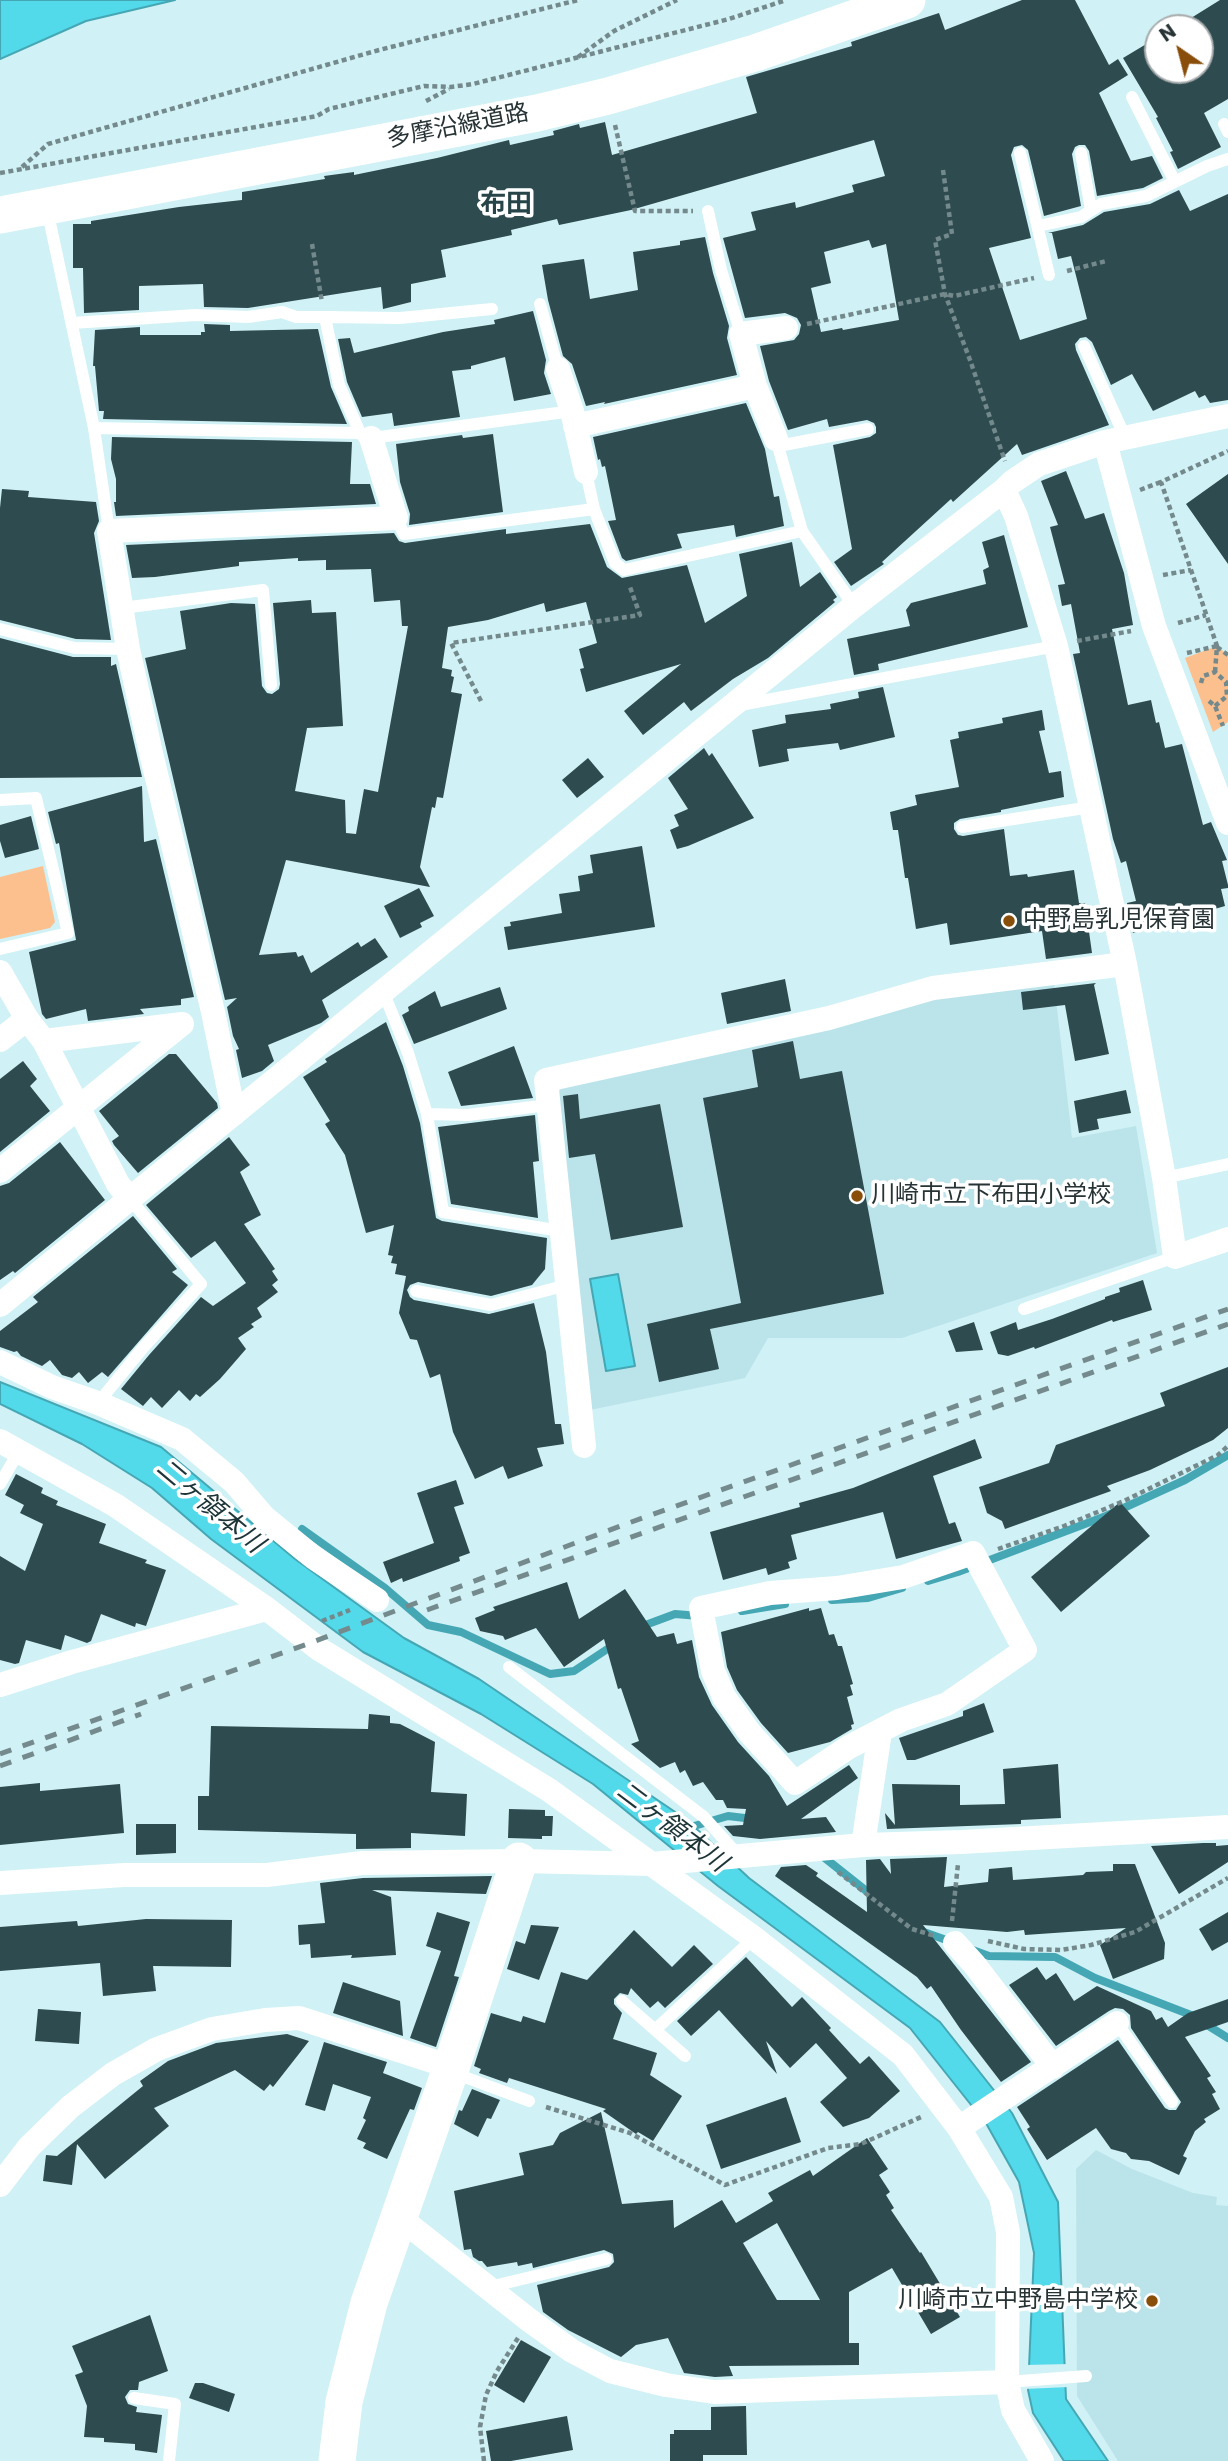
<!DOCTYPE html>
<meta charset="utf-8">
<style>
body{margin:0}
#map{position:relative;width:1228px;height:2461px;overflow:hidden;background:#d0f1f5;font-family:Poppins,sans-serif}
canvas{display:block}
.north{position:absolute;left:1144px;top:14px;width:70px;height:70px;box-sizing:border-box;background:#fff;border:2px solid #a9adae;border-radius:50%;rotate:325deg;font-size:19px;font-weight:700;line-height:28px;text-align:center;color:#273335}
.north::after{content:'';display:block;margin:auto;width:24px;height:32px;background:#894e0a;clip-path:polygon(50% 0,100% 100%,50% 72%,0 100%)}
</style>
<div id="map">
<canvas width="1228" height="2461"></canvas>
<div class="north">N</div>
</div>
<script>
const context = document.querySelector('canvas').getContext('2d');
context.lineJoin = 'round';
function paint(path, color) { context.fillStyle = color; context.fill(path, 'evenodd'); }
const toPath = rows => new Path2D(rows.map(r => 'M' + r).join(''));
function stroke(path, color, width, dash) { context.strokeStyle = color; context.lineWidth = width; context.lineCap = dash ? 'butt' : 'round'; context.setLineDash(dash || []); context.stroke(path); }
function write(font, color, halo, rows, align = 'center') {
  context.font = font + ' Poppins,"Noto Sans JP",sans-serif'; context.lineWidth = 7; context.setLineDash([]); context.textBaseline = 'middle'; context.strokeStyle = halo; context.fillStyle = color; for (const [text, x, y, turn = 0] of rows) {
    context.save(); context.translate(x, y); context.rotate((+turn || 0) * Math.PI / 180); context.textAlign = isNaN(turn) ? turn : align; if (halo) context.strokeText(text, 0, 0); context.fillText(text, 0, 0); context.restore();
  }
}
paint(toPath([
 [1054,983,1072,1138,1136,1126,1157,1253,902,1338,768,1338,745,1378,590,1410,554,1098,564,1085,932,999],
 [1096,2150,1132,2169,1193,2193,1217,2197,1216,2205,1228,2206,1228,2461,1118,2461,1077,2396,1076,2169]
]), '#bbe4ea');
paint(toPath([
 [1217,646,1228,655,1228,722,1213,732,1185,658],
 [43,866,55,922,50,928,0,939,0,877]
]), '#fcc08e');
const water = toPath([
 [0,0,175,0,86,21,0,59,0,0],
 [618,1274,635,1366,606,1371,590,1279,618,1274],
 [0,1382,161,1447,295,1559,404,1638,479,1679,687,1820,749,1878,940,2022,1012,2113,1058,2202,1066,2399,1108,2461,1064,2461,1033,2413,1028,2390,1034,2253,1019,2182,987,2125,910,2028,718,1886,593,1784,481,1714,363,1652,211,1539,152,1488,82,1444,0,1404,0,1382]
]);
paint(water, '#52d9ea');
stroke(water, '#45a7b4', 2);
paint(toPath([
 [1069,2364,1069,2387,1024,2389,1025,2365]
]), '#d0f1f5');
stroke(toPath([
 [302,1529,385,1588,428,1625,461,1632,550,1674,574,1671,615,1644],
 [928,1581,958,1572,1106,1516,1185,1480,1228,1455],
 [832,1600,868,1598,902,1588],
 [742,1611,785,1604],
 [640,1627,675,1614,699,1616],
 [684,1829,728,1816,753,1819],
 [821,1855,874,1897],
 [921,1931,952,1942],
 [970,1949,989,1956,1055,1957,1095,1978,1191,2015,1228,2038]
]), '#45a7b4', 8);
paint(toPath([
 [1022,0,1075,0,1109,65,1118,59,1128,75,1099,93,1131,161,1152,156,1163,178,1143,188,1097,196,1089,151,1085,145,1079,145,1075,147,1072,154,1081,206,1044,216,1028,150,1022,145,1014,147,1011,155,1031,238,989,248,1020,340,1087,319,1071,256,1058,259,1052,233,1048,233,1083,225,1104,212,1150,204,1179,190,1190,211,1228,194,1228,400,1210,403,1205,395,1199,398,1195,391,1153,411,1132,374,1111,385,1092,342,1086,337,1080,338,1075,344,1076,350,1109,425,1022,455,1017,444,953,502,951,499,882,562,884,564,851,586,834,562,852,549,833,445,870,437,876,433,876,427,874,423,867,420,829,427,827,419,788,430,769,381,760,346,794,340,799,334,801,325,797,318,785,313,745,318,723,238,756,230,751,212,795,202,796,208,854,192,852,185,885,176,874,140,631,210,559,225,557,219,511,230,512,235,441,250,446,277,411,284,411,302,383,309,381,287,248,308,204,307,203,284,139,286,139,310,84,313,83,268,73,268,73,224,91,224,91,221,179,207,242,200,242,192,325,179,324,176,354,172,354,175,437,158,509,140,510,145,554,135,553,131,579,124,580,128,605,122,612,155,757,113,746,77,852,46,851,42,939,13,945,30],
 [869,240,872,248,886,244,899,320,843,330,842,328,821,332,811,288,831,283,824,252],
 [1220,0,1228,0,1228,99,1204,113,1221,147,1178,169,1170,152,1173,151,1156,118,1158,117,1123,58,1158,37,1158,70,1200,70,1200,28,1175,28],
 [705,237,713,273,729,326,727,338,737,375,604,404,605,402,586,406,572,364,563,356,548,300,542,265,584,259,590,299,638,290,633,252,680,245,680,241],
 [533,311,546,360,544,373,551,394,514,401,505,357,471,366,471,369,452,371,460,417,394,426,392,413,362,417,347,382,338,339,350,338,354,353,443,332,495,324,494,320],
 [204,324,230,325,230,331,318,329,331,387,347,424,103,419,104,411,99,411,95,366,93,366,95,330,140,327,140,335,201,335,201,332,205,332],
 [746,403,765,449,774,497,779,496,784,526,736,537,734,525,677,534,682,548,626,561,622,558,608,521,616,520,605,466,602,467,600,459,598,460,593,437],
 [493,434,503,512,409,525,410,514,400,482,396,444,462,435,463,438],
 [112,437,352,442,350,484,370,484,376,504,116,516,114,502,116,502,116,479,111,459],
 [1066,471,1085,519,1104,513,1124,573,1133,625,1112,629,1128,705,1151,700,1156,723,1159,722,1165,748,1182,744,1203,825,1211,822,1227,860,1222,861,1228,885,1228,888,1221,889,1225,906,1133,933,1127,903,1136,901,1126,861,1121,863,1113,839,1073,654,1080,653,1071,604,1062,606,1058,585,1065,584,1050,527,1058,525,1041,481],
 [1228,474,1228,564,1186,504],
 [2,489,29,491,28,497,96,502,99,521,94,533,111,640,76,639,0,620,0,508],
 [590,524,607,567,622,578,687,565,705,623,747,596,739,554,788,543,792,542,800,587,820,572,837,597,833,600,835,602,768,658,733,679,691,711,684,702,643,735,624,711,681,664,586,692,580,669,584,668,579,649,597,643,586,602,546,612,544,603,488,620,448,627,442,668,452,670,451,676,454,677,451,692,462,694,443,798,437,797,435,808,432,807,420,867,430,887,286,860,259,955,296,952,298,957,303,955,311,973,358,942,361,947,375,938,388,957,322,1000,329,1017,321,1023,268,1045,274,1061,262,1071,242,1078,236,1050,239,1049,233,1036,227,1007,237,998,225,1000,145,658,186,649,180,611,231,603,255,604,262,686,267,693,272,694,279,689,280,684,273,603,311,600,312,613,336,612,343,726,307,728,295,791,345,800,346,833,356,834,364,789,378,792,408,626,402,626,400,600,374,602,371,569,326,570,326,560,298,561,298,558,239,562,239,566,155,577,132,578,126,545,394,533,399,541,405,543,506,529,506,534],
 [1004,535,1028,627,878,664,879,670,854,675,847,639,910,626,906,610,911,603,986,584,983,570,989,567,982,542],
 [0,638,73,657,111,657,111,666,116,664,142,777,0,778],
 [883,687,895,737,840,750,838,743,787,749,789,761,759,767,752,730,786,723,785,715,831,709,830,704,859,698,858,692],
 [1042,710,1045,730,1039,731,1049,773,1061,771,1064,797,1001,810,1001,812,960,819,954,823,954,829,958,835,963,836,1004,829,1010,876,1027,874,1028,877,1074,870,1079,903,1085,903,1092,953,1046,959,1042,931,950,945,947,923,916,929,908,878,905,878,898,830,893,830,890,812,917,805,915,795,959,787,950,740,959,738,958,732,1003,723,1002,718],
 [704,748,709,756,712,753,754,818,688,846,677,849,670,830,679,826,674,815,688,809,668,778],
 [588,758,604,777,577,798,562,780],
 [142,786,144,842,156,839,194,997,181,999,181,1005,140,1009,144,1014,88,1021,86,1009,46,1019,42,1014,29,952,76,940,59,843,56,844,48,812],
 [31,816,39,849,5,858,0,841,0,825],
 [642,846,655,927,508,950,504,927,511,926,510,922,562,913,559,894,580,891,578,876,593,873,590,855],
 [419,888,434,916,420,923,422,927,400,938,384,906],
 [785,979,791,1011,727,1024,721,993],
 [1096,983,1094,985,1109,1054,1075,1061,1065,1005,1023,1010,1021,992],
 [500,987,507,1009,414,1044,402,1015,409,1011,408,1007,435,991,441,1007],
 [386,1022,403,1066,420,1123,436,1218,442,1221,547,1238,545,1269,532,1285,491,1296,418,1282,410,1285,407,1290,410,1297,414,1300,489,1314,534,1303,546,1352,555,1424,561,1424,564,1444,537,1448,543,1466,508,1479,503,1466,475,1479,453,1432,440,1374,430,1378,417,1340,410,1339,399,1313,406,1276,395,1274,397,1264,391,1263,393,1256,388,1255,394,1225,366,1233,345,1155,325,1124,330,1121,303,1077,327,1062,325,1059],
 [793,1041,800,1079,842,1071,884,1294,710,1329,719,1369,659,1382,647,1324,741,1303,703,1098,758,1087,752,1050],
 [514,1046,533,1098,461,1106,448,1072],
 [169,1054,176,1054,217,1103,218,1108,138,1173,114,1145,112,1141,119,1136,99,1111],
 [23,1061,37,1079,30,1086,50,1111,0,1152,0,1079],
 [1126,1090,1131,1113,1097,1119,1099,1129,1079,1133,1074,1101],
 [578,1094,580,1119,660,1104,683,1227,611,1240,595,1154,569,1158,563,1096],
 [535,1115,539,1161,533,1162,538,1218,451,1204,438,1127],
 [229,1137,250,1165,240,1172,261,1215,244,1224,275,1269,272,1271,278,1280,272,1285,278,1292,257,1308,262,1317,251,1324,254,1327,238,1338,246,1349,220,1379,200,1397,196,1394,190,1401,179,1390,162,1408,151,1397,143,1406,121,1389,149,1355,201,1297,213,1306,246,1283,215,1241,191,1258,146,1205],
 [60,1142,105,1200,15,1273,13,1271,0,1280,0,1186,9,1183],
 [133,1216,177,1269,172,1272,188,1285,108,1377,102,1372,88,1383,79,1372,72,1378,62,1375,50,1360,42,1366,21,1356,17,1351,14,1352,0,1347,0,1331,38,1302,33,1297],
 [1143,1280,1152,1310,1113,1322,1112,1320,1035,1349,1034,1347,1008,1356,998,1354,990,1332,1016,1322,1018,1330,1052,1319,1105,1299,1105,1297,1120,1292,1119,1288],
 [974,1322,983,1350,956,1352,948,1331],
 [1228,1367,1228,1428,1213,1440,1150,1470,1107,1486,1111,1491,1005,1529,1002,1521,987,1513,979,1487,1049,1463,1056,1445,1165,1406,1160,1393],
 [975,1439,982,1458,933,1476,949,1524,955,1522,962,1541,896,1559,883,1512,791,1535,797,1559,788,1562,790,1568,768,1575,766,1568,723,1580,710,1532,800,1507,799,1503,853,1488],
 [16,1474,43,1488,41,1493,58,1501,56,1505,106,1524,99,1543,147,1560,145,1563,166,1570,146,1626,136,1623,135,1627,101,1614,91,1641,87,1643,65,1635,61,1650,26,1640,19,1663,15,1664,0,1660,0,1556,25,1571,43,1524,20,1513,24,1505,5,1495],
 [456,1480,464,1504,454,1507,470,1553,459,1557,460,1561,403,1582,402,1578,391,1583,383,1562,434,1543,417,1493],
 [1120,1502,1150,1536,1061,1612,1031,1577],
 [567,1582,579,1619,625,1589,657,1637,674,1633,677,1644,692,1640,699,1677,712,1705,738,1742,769,1776,787,1806,849,1765,858,1778,801,1819,826,1817,836,1832,760,1839,733,1836,724,1826,743,1825,746,1809,727,1808,723,1800,716,1800,703,1782,693,1786,685,1770,680,1773,675,1762,660,1768,631,1744,639,1741,621,1688,618,1689,604,1639,564,1667,536,1628,505,1640,503,1636,480,1631,475,1618,495,1610,493,1607],
 [809,1608,809,1611,821,1608,829,1635,834,1634,838,1646,842,1646,853,1684,850,1685,853,1695,847,1697,854,1724,851,1725,852,1729,830,1742,788,1753,761,1723,737,1690,727,1667,721,1632],
 [984,1703,994,1732,915,1760,907,1760,899,1738,963,1716,963,1711],
 [369,1714,390,1716,390,1723,400,1724,435,1742,431,1792,467,1794,465,1836,411,1833,411,1848,356,1849,356,1834,198,1830,198,1796,209,1796,211,1726,368,1729],
 [1058,1764,1061,1818,1021,1820,1021,1824,887,1829,885,1813,895,1825,892,1784,960,1785,960,1805,1005,1804,1003,1769],
 [40,1783,40,1791,120,1784,124,1833,0,1845,0,1787],
 [509,1809,545,1810,545,1816,553,1816,552,1836,542,1836,542,1839,508,1838],
 [136,1824,176,1824,176,1853,136,1855],
 [1203,1843,1216,1843,1216,1846,1228,1845,1228,1862,1179,1894,1151,1846],
 [947,1857,944,1887,988,1882,989,1869,1012,1867,1013,1880,1083,1875,1086,1872,1113,1871,1113,1864,1135,1864,1165,1943,1164,1959,1113,1979,1100,1945,1126,1928,1025,1935,1024,1930,1007,1932,923,1925,1031,2062,1001,2082,961,2030,931,1986,927,1989,917,1977,775,1876,781,1867,806,1865,818,1873,816,1876,867,1912,866,1860,880,1859,891,1874,890,1859],
 [492,1876,486,1894,372,1890,391,1897,396,1955,351,1958,352,1955,311,1958,310,1944,299,1945,298,1925,325,1923,320,1883,363,1878],
 [437,1912,470,1922,454,1976,459,1977,436,2047,410,2038,441,1951,426,1946],
 [1228,1912,1228,1942,1212,1951,1199,1929],
 [146,1919,232,1920,231,1967,153,1966,156,1991,103,1996,100,1963,0,1971,0,1927,77,1921,78,1926],
 [531,1925,559,1927,539,1980,507,1969,516,1941,525,1944],
 [634,1930,672,1967,694,1945,713,1964,665,2008,658,2001,650,2008,631,1988,628,1995,620,1993,614,1999,614,2004,622,2013,613,2039,657,2053,650,2075,682,2096,653,2141,638,2132,636,2134,603,2111,606,2109,509,2078,507,2083,479,2073,481,2069,474,2066,491,2013,521,2022,523,2016,545,2023,561,1972,587,1980],
 [746,1957,792,2007,802,1997,831,2028,829,2030,860,2064,869,2056,900,2091,869,2118,843,2127,820,2102,847,2078,816,2043,790,2068,766,2041,777,2074,719,2010,691,2036,677,2021],
 [1037,1967,1046,1980,1056,1973,1074,2001,1097,1986,1151,2011,1156,2020,1162,2017,1168,2027,1188,2013,1228,1999,1228,2022,1185,2037,1211,2076,1207,2078,1216,2092,1212,2094,1220,2109,1204,2119,1206,2122,1195,2131,1183,2156,1187,2158,1179,2175,1149,2161,1131,2159,1126,2153,1111,2149,1096,2128,1047,2160,1027,2129,1030,2127,1017,2107,1118,2040,1165,2108,1169,2110,1176,2110,1181,2102,1131,2028,1130,2015,1123,2009,1115,2008,1109,2011,1056,2046,1009,1985],
 [343,1982,400,2001,403,2036,333,2013],
 [38,2009,81,2012,79,2044,35,2041],
 [287,2034,309,2041,273,2087,270,2084,264,2091,235,2070,154,2108,169,2126,105,2179,77,2144,72,2185,43,2181,46,2155,57,2156,143,2086,140,2081,168,2061,216,2043],
 [324,2042,387,2062,383,2073,422,2088,414,2110,410,2109,387,2159,363,2148,366,2143,357,2139,366,2120,363,2118,371,2097,333,2084,325,2111,305,2105],
 [472,2089,500,2100,491,2119,487,2118,478,2137,454,2124,459,2110,462,2111],
 [786,2097,801,2142,721,2169,706,2125],
 [601,2112,622,2204,673,2200,674,2228,722,2200,736,2223,773,2201,768,2193,810,2170,813,2176,867,2138,888,2169,879,2175,890,2192,886,2195,894,2208,891,2210,920,2253,921,2252,960,2317,931,2334,892,2268,849,2292,849,2343,859,2343,859,2365,729,2366,733,2376,715,2377,684,2373,668,2338,636,2345,621,2357,568,2330,543,2312,537,2285,609,2267,614,2262,613,2254,604,2250,533,2268,532,2263,518,2266,517,2262,487,2267,482,2261,479,2261,473,2257,471,2249,464,2250,454,2191,524,2175,519,2153,553,2145,560,2133],
 [777,2223,820,2300,777,2300,743,2243],
 [150,2315,168,2371,139,2382,138,2390,130,2390,125,2397,128,2404,137,2407,136,2412,162,2415,157,2453,135,2450,135,2444,104,2442,104,2438,84,2437,87,2406,75,2375,83,2372,72,2346],
 [521,2340,551,2357,524,2403,494,2385],
 [195,2383,203,2383,235,2394,229,2412,189,2398],
 [746,2406,747,2455,703,2455,703,2461,670,2461,670,2434,674,2434,674,2430,711,2430,711,2407],
 [567,2416,573,2450,511,2461,491,2461,486,2431]
]), '#2e4b4f');
stroke(toPath([
 [578,57,614,31,677,0],
 [426,101,449,89],
 [615,125,635,211,693,211],
 [22,167,48,144,379,50,578,0],
 [943,170,952,234,935,240,945,294,970,360,1005,461],
 [0,173,317,116,329,109,424,86,451,87,473,84,729,19,786,0],
 [312,244,322,302],
 [1067,271,1106,261],
 [807,324,945,294,954,296,1034,278],
 [1140,490,1161,482],
 [1163,575,1191,570],
 [1178,623,1206,615],
 [1077,641,1131,631],
 [1217,647,1228,655],
 [1187,653,1217,646],
 [1215,672,1217,646,1161,482,1228,451],
 [1201,683,1203,676,1215,672],
 [481,701,451,643,640,615,630,587],
 [1209,701,1215,706,1223,726],
 [1215,706,1227,696,1226,682,1215,672],
 [998,1549,1064,1526,1124,1501,1218,1455,1228,1446],
 [322,1621,350,1610],
 [838,1872,912,1929,935,1936],
 [952,1921,958,1864],
 [988,1941,1024,1949,1061,1950,1091,1945,1135,1932,1228,1878],
 [546,2107,630,2133,725,2185,828,2148,861,2144,921,2117],
 [484,2461,480,2427,486,2395,497,2371,518,2338]
]), '#74898c', 4.5, [5, 3.5]);
stroke(toPath([
 [1132,97,1175,182],
 [1224,124,1228,132],
 [1020,153,1049,275],
 [1081,153,1091,210],
 [47,209,94,428,109,531],
 [708,211,721,270,741,334],
 [1038,226,1081,217,1101,204,1146,196,1207,166,1228,159],
 [540,304,558,369],
 [325,317,400,318,492,309],
 [72,323,196,315,248,317,282,312,296,317,325,317,339,385,360,433],
 [1084,346,1125,437],
 [94,428,360,433,365,439,572,411],
 [776,439,802,531,854,606],
 [778,446,868,429],
 [586,472,594,509,615,563,624,570,802,531],
 [396,518,404,534,594,509],
 [122,608,263,590,271,685],
 [0,629,75,648,128,649],
 [740,705,1056,646],
 [0,800,36,798,68,933,0,949],
 [962,827,1091,807],
 [383,991,408,1053,427,1114,443,1212,561,1231],
 [427,1114,468,1115,548,1105],
 [1164,1178,1228,1164],
 [416,1291,491,1305,567,1285],
 [1024,1309,1175,1257],
 [98,1403,142,1349,201,1284,130,1199],
 [0,1484,19,1451],
 [509,1667,704,1817,738,1855],
 [622,2001,685,2056],
 [1117,2023,1172,2102],
 [656,2029,754,1938],
 [451,2072,529,2101],
 [489,2287,606,2259],
 [1007,2382,1086,2376],
 [134,2398,175,2404,169,2461]
]), '#fff', 12);
stroke(toPath([
 [558,369,572,411,586,472],
 [575,426,755,386],
 [776,439,755,386,741,334,786,328],
 [1105,442,1154,626,1228,823],
 [1004,490,1016,516,1056,646,1125,964,1164,1178,1175,1257,1228,1239],
 [0,972,27,1019,44,1041,118,1184,130,1199],
 [0,1040,27,1019],
 [44,1041,182,1024],
 [234,1114,213,1012,151,753,128,649,109,531,396,518,371,438],
 [0,1171,182,1024],
 [0,1305,854,606,1004,490,1012,482,1039,464,1105,442,1228,416],
 [0,1362,52,1387,98,1403,182,1439,234,1482,264,1517,313,1557,377,1600],
 [0,1441,115,1505,267,1609,319,1649,549,1790,754,1938,903,2055,959,2128,1001,2197,1008,2232,1007,2382,1013,2410,1042,2461],
 [584,1446,546,1080,829,1018,933,988,1125,964],
 [973,1553,1025,1650,947,1704,901,1720,849,1747,795,1783,749,1732,724,1697,713,1671,701,1608,770,1593,837,1588,903,1577,973,1553],
 [0,1685,72,1662,267,1609],
 [863,1845,880,1732],
 [0,1883,124,1875,267,1875,362,1863,519,1861,652,1864,863,1845,961,1842,1228,1827],
 [955,1943,974,1964,1053,2067],
 [959,2128,1117,2023],
 [0,2185,29,2147,70,2107,113,2074,157,2049,212,2029,265,2020,299,2018,451,2067],
 [400,2218,529,2320,572,2351,610,2371,666,2385,714,2392,1007,2382]
]), '#fff', 24);
stroke(toPath([
 [0,215,537,113,608,96,755,53,907,0],
 [337,2461,344,2402,369,2303,450,2071,519,1861]
]), '#fff', 37);
stroke(toPath([
 [427,1610,1228,1324],
 [0,1754,310,1643,623,1525,1228,1309],
 [0,1766,141,1714]
]), '#748a8d', 5, [12, 12]);
for (const [x, y, r, color] of [
 [1009,921,7,"#894e0a"],
 [857,1196,7,"#894e0a"],
 [1152,2301,7,"#894e0a"]
]) { const dot = new Path2D(); dot.arc(x, y, r, 0, 2 * Math.PI); context.fillStyle = color; context.fill(dot); stroke(dot, '#fff', 2.5); }
write('24px', '#273335', '#fff', [
 ["多摩沿線道路",458,127,-11]
]);
write('24px', '#273335', '#fff', [
 ["中野島乳児保育園",1023,921],
 ["川崎市立下布田小学校",871,1196],
 ["川崎市立中野島中学校",1138,2301,"right"]
], 'left');
write('bold 26px', '#274448', '#fff', [
 ["布田",506,205]
]);
write('italic 26px', '#1e3538', '#fff', [
 ["二ヶ領本川",209,1507,40],
 ["二ヶ領本川",671,1828,37]
]);
</script>
